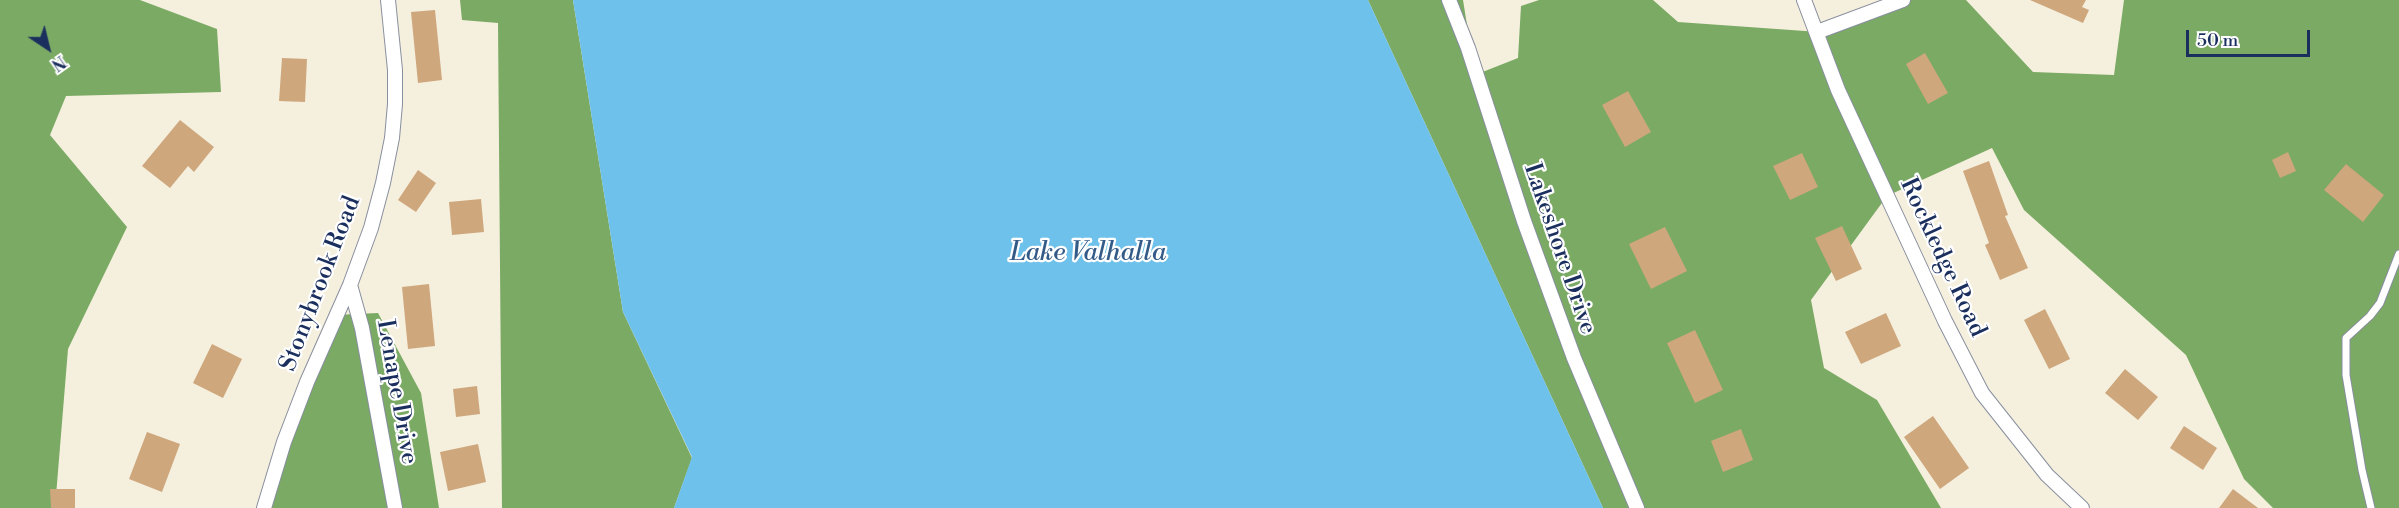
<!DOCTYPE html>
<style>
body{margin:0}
#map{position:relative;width:2399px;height:508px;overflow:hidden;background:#f5efde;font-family:"Libre Bodoni",serif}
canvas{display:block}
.north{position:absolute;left:18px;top:18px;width:60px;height:60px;-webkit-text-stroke:4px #fff;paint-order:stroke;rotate:145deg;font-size:16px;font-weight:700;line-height:24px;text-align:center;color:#1b2f5e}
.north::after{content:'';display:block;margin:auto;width:21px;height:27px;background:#1b2f5e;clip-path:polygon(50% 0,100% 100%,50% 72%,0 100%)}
.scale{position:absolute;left:2186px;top:30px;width:124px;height:27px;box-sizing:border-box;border:3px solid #1b2f5e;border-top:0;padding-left:8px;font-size:18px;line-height:21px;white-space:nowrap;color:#1b2f5e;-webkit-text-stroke:4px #fff;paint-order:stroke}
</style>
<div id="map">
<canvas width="2399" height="508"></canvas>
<div class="north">N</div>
<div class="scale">50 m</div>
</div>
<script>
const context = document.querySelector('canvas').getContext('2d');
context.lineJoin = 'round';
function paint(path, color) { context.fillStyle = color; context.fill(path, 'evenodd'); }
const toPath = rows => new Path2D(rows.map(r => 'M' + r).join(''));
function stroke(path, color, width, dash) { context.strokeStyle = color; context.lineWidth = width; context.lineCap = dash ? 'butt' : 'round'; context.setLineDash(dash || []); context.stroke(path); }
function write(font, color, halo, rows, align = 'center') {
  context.font = font + ' "Libre Bodoni",serif'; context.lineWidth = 4.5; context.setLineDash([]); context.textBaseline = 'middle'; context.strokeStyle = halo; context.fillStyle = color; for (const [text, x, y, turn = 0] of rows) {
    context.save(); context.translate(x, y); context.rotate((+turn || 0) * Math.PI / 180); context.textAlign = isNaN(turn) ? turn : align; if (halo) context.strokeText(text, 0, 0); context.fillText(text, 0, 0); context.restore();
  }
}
paint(toPath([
 [0,0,140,0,217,29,221,92,66,96,50,135,127,227,68,349,55,508,0,508],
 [460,0,573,0,623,312,692,458,674,508,502,508,498,23,462,20],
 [1368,0,1463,0,1475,75,1518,58,1521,6,1539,0,1653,0,1678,22,1819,32,1894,0,1966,0,2033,72,2114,75,2124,0,2399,0,2399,508,2273,508,2244,479,2186,355,2024,210,1992,148,1887,196,1811,300,1824,368,1877,400,1941,508,1603,508],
 [378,313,421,393,439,508,265,508,335,315]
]), '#7aaa63');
paint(toPath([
 [573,0,1368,0,1603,508,674,508,692,457,623,312]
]), '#6ec1ea');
paint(toPath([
 [2030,0,2086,0,2082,7,2089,10,2083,23],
 [435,10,442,80,418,83,411,12],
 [1925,53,1948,93,1928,104,1906,64],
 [282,58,307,59,305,102,279,101],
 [1628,91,1651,132,1625,147,1602,105],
 [180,120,214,147,194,172,188,166,170,188,142,166],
 [2288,152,2296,171,2280,178,2272,160],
 [1802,153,1818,187,1790,200,1773,166],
 [1989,161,2008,215,2005,216,2028,268,2000,280,1985,245,1989,243,1963,171],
 [2346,164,2384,195,2363,222,2324,190],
 [418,170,436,183,416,212,398,200],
 [481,199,484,232,452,235,449,202],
 [1842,226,1862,269,1836,281,1815,238],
 [1665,227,1687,271,1651,289,1629,244],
 [429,284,435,346,408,349,402,287],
 [2045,309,2070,359,2049,369,2024,320],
 [1886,313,1901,346,1861,364,1845,332],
 [1695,330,1723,390,1695,403,1667,343],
 [212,344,242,359,223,398,193,383],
 [2125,369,2158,397,2138,420,2105,393],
 [477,386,480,414,456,417,453,389],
 [1933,416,1969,468,1940,489,1904,437],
 [2184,426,2217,448,2203,470,2170,448],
 [1741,429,1753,460,1723,472,1711,441],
 [147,432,180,444,162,492,129,479],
 [478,444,486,482,448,491,440,452],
 [50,489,75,489,75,508,51,508],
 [2233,489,2258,508,2219,508]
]), '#cea77d');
const lane = toPath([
 [2371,508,2362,470,2346,375,2346,338,2370,316,2380,303,2399,254]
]);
const street = toPath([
 [1449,0,1468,48,1524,221,1574,358,1637,508],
 [1804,0,1838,90,1945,321,1982,393,2047,475,2082,508],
 [1817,32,1903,0],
 [350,285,362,328,395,508],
 [264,508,284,442,307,382,350,285,371,228,383,183,392,138,395,104,395,70,388,0]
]);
stroke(lane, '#888f9e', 9);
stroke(street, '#888f9e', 16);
stroke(lane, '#fff', 7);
stroke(street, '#fff', 14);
write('24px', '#1b2f5e', '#fff', [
 ["Lakeshore Drive",1559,249,71],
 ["Rockledge Road",1942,258,65],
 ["Stonybrook Road",321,284,-69],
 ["Lenape Drive",396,392,80]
]);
write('italic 26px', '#345b88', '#fff', [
 ["Lake Valhalla",1088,254]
]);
</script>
